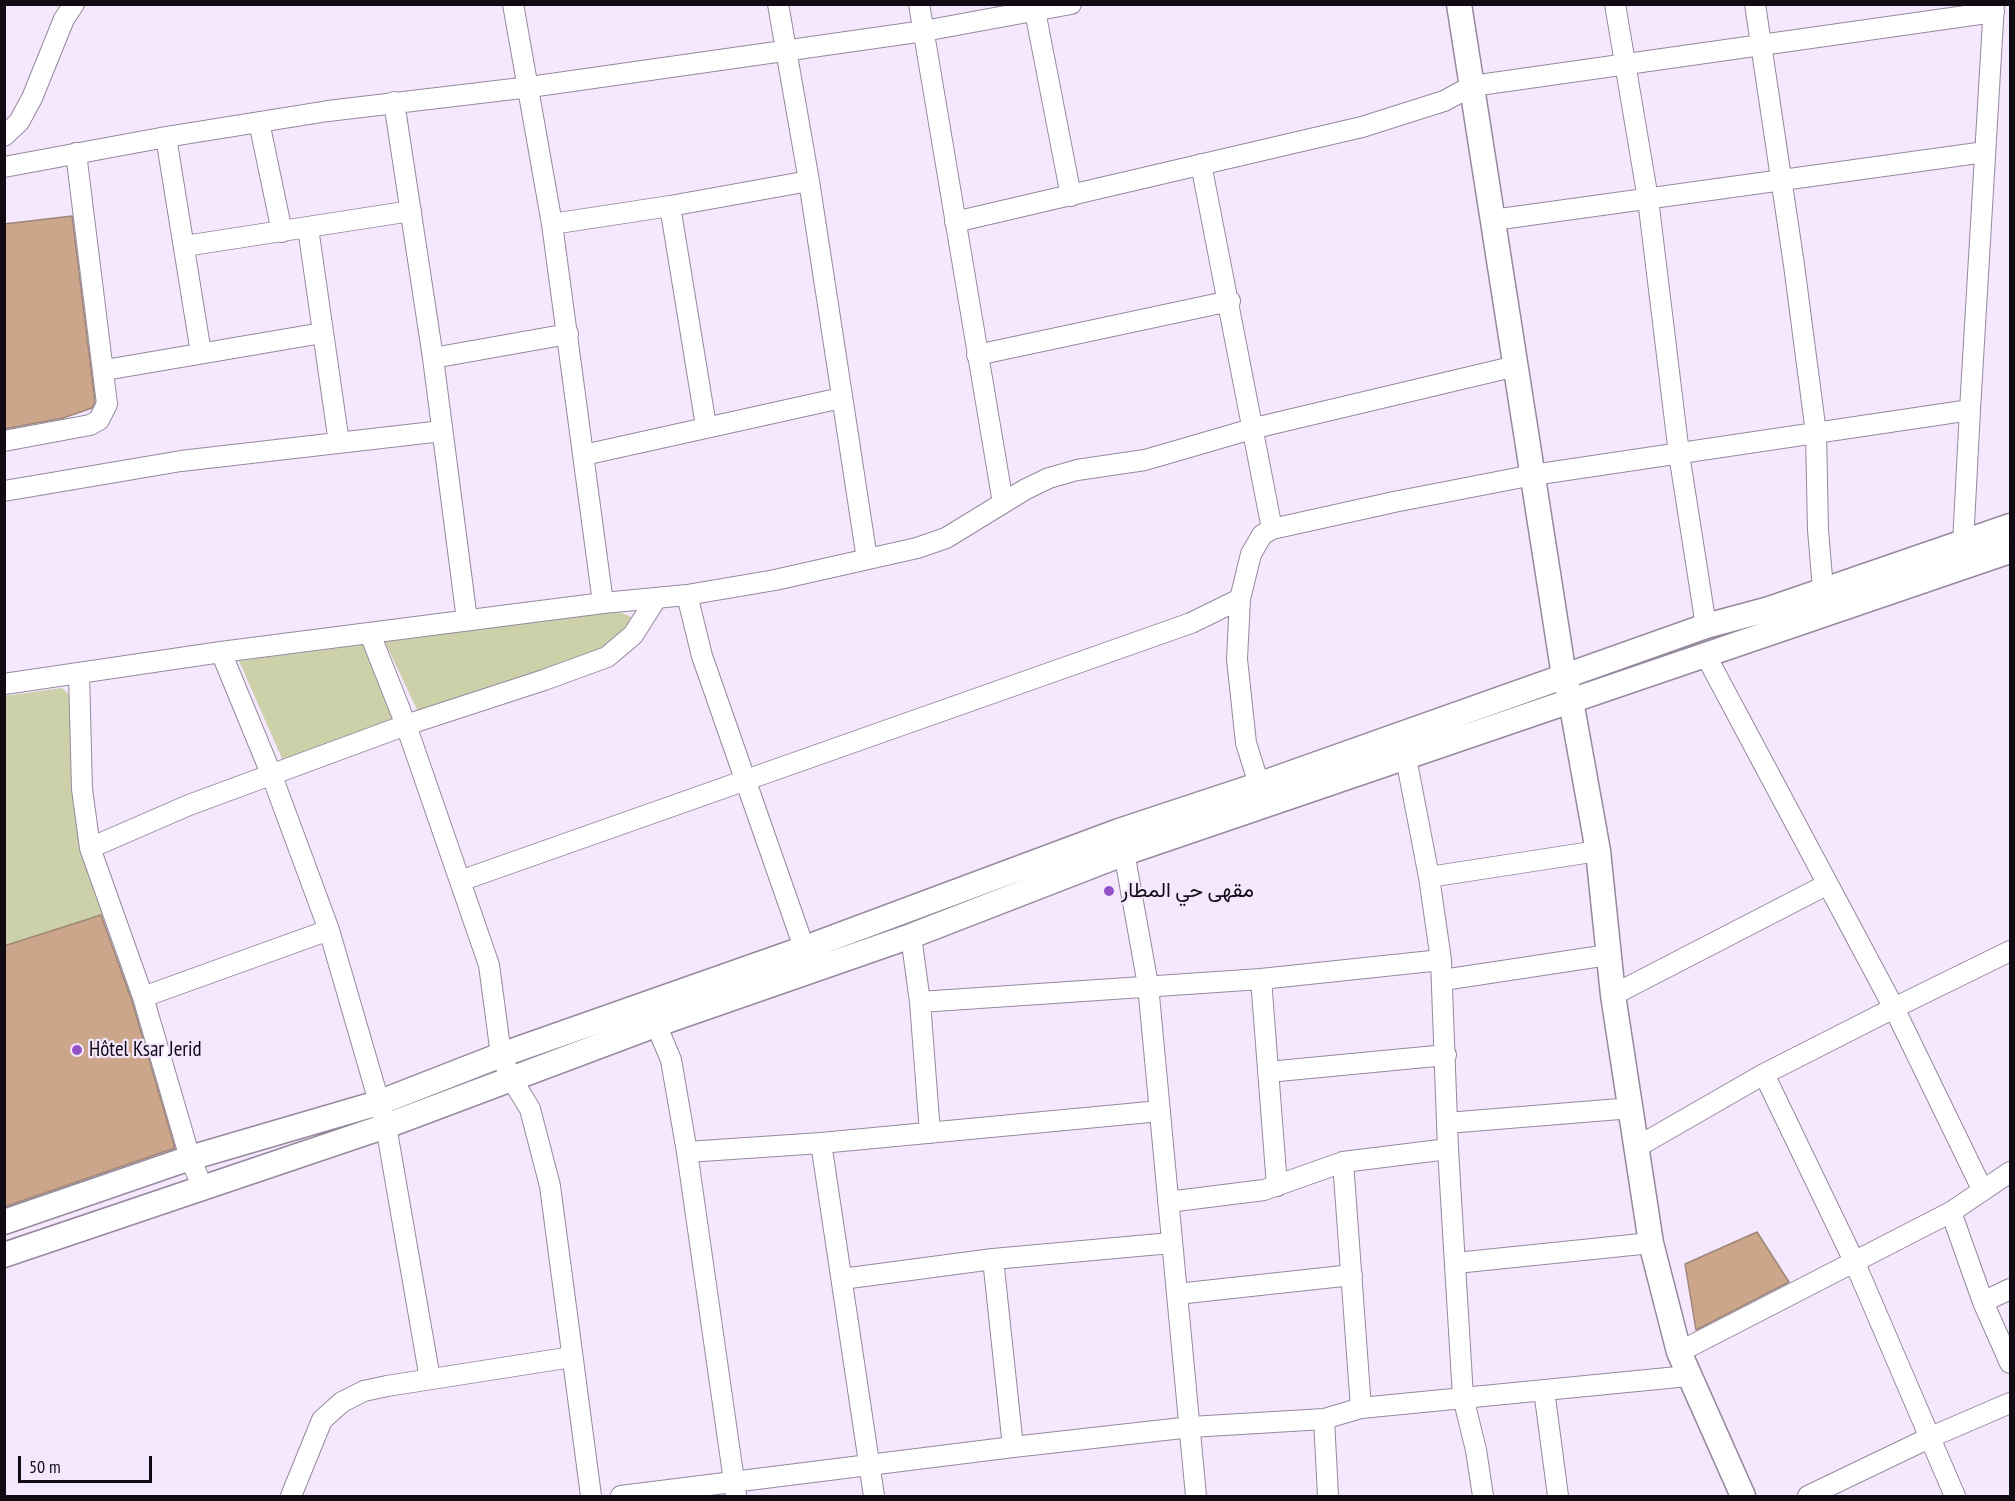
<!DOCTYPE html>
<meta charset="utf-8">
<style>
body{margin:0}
#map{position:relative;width:2015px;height:1501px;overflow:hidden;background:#f5e7fe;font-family:"PT Sans Narrow",sans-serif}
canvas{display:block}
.frame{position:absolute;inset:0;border:6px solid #110c14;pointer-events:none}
.scale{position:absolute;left:18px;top:1456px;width:134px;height:27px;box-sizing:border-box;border:3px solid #110c14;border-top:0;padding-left:8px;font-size:18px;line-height:21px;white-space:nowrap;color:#110c14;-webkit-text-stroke:4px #f5e7fe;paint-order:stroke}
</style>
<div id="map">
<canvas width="2015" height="1501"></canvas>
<div class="frame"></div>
<div class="scale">50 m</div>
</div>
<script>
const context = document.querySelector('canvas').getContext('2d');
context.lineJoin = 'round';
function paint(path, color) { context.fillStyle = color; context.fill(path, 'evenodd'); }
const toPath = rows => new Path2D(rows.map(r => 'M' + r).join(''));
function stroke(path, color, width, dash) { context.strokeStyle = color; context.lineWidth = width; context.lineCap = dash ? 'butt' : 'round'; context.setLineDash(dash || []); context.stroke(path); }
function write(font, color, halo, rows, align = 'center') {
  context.font = font + ' "PT Sans Narrow",Vazirmatn,sans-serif'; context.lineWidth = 4.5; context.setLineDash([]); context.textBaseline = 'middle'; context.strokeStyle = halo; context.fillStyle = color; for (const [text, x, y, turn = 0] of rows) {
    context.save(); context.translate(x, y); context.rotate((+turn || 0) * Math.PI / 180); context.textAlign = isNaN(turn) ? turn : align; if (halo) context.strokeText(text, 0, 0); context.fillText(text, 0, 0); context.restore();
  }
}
paint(toPath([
 [598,610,619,612,634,618,623,638,594,653,419,714,385,642],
 [369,644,400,723,284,763,239,661],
 [62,688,75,700,105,914,5,946,4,696]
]), '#ccd1a9');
const building = toPath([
 [72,216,95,402,92,408,63,418,4,429,4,224,72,216],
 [101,915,132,1001,175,1148,4,1207,4,946,101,915],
 [1757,1232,1789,1282,1696,1330,1685,1264,1757,1232]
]);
paint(building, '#cba68b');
stroke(building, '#9d8777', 1.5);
const minor = toPath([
 [513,4,552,224,603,603],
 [778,4,809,181,867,559],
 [919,4,1003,503],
 [1615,4,1648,199,1679,454,1706,626],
 [1755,4,1794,265,1816,433,1818,530,1823,589],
 [1035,11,1071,196],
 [394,102,433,358,467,620],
 [259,122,282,232],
 [4,136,19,122,32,98,64,19,74,4],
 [166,137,201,353],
 [1201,164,1272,529],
 [4,167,166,137,328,111,530,87,924,31,1071,4],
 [670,206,706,426],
 [1493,220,1985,152],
 [955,222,1362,127,1444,101,1472,86,1994,12],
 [552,224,670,206,809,181],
 [308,228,339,443],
 [185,246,411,211],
 [977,355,1230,301],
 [433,358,568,334],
 [105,370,322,333],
 [4,441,90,425,99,420,107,404,76,153],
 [584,455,841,398],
 [4,491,181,461,442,431],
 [1966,556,1963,543,1970,410,1994,4],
 [687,595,702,656,809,962],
 [1240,599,1237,659,1246,743,1263,797],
 [370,634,406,725,489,965,501,1055,511,1078,530,1109,550,1186,591,1496],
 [221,652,272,776,329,930,386,1126,430,1379],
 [79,674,82,789,90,848,143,997,190,1158,203,1188],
 [4,684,221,652,603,603,687,595,775,580,917,548,946,538,1026,489,1049,478,1077,470,1145,460,1255,428,1516,366],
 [1399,745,1406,758,1429,877,1441,960,1448,1149,1463,1397,1476,1450,1483,1496],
 [1122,841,1148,985,1196,1496],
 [90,848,189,805,406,725,544,680,607,657,633,635,656,599],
 [1429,877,1598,851],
 [460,881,1191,623,1240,599,1251,554,1262,535,1272,529,1394,502,1533,475,1970,410],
 [911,936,920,1002,930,1133],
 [1261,979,1277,1186],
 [1443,980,1608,955],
 [1613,995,1826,885],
 [143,997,329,930],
 [920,1002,1261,979,1441,960],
 [651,1012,671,1060,687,1152,736,1495],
 [1268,1072,1446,1055],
 [1764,1074,1854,1261,1955,1496],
 [1447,1123,1632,1108],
 [821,1143,874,1496],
 [1637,1147,1764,1074,1894,1008,1705,654],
 [687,1152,821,1143,1160,1111],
 [1343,1162,1361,1408],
 [1982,1189,1894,1008,2010,951],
 [1168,1202,1264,1190,1343,1162,1448,1149],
 [1951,1212,1983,1302,2010,1363],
 [993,1259,1013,1447],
 [1456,1263,1651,1243],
 [842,1279,993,1259,1171,1243],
 [1177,1294,1352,1275],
 [1983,1302,2010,1289],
 [1679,1352,1951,1212,2010,1172],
 [1544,1390,1558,1496],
 [1324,1419,1328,1496],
 [291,1496,322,1420,342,1402,364,1391,387,1386,572,1357],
 [621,1496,1013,1447,1191,1427,1324,1419,1361,1408,1688,1376],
 [1808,1496,1931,1437,2010,1403]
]);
const tertiary = toPath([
 [1459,4,1564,676,1571,701,1598,851,1613,995,1651,1243,1679,1352,1743,1496],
 [4,1222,190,1158,378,1103,501,1055,805,948,1119,831,1258,785,1706,626,1769,609,2010,526],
 [4,1255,386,1126,655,1025,911,936,1125,853,2010,551]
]);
stroke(minor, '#96899e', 22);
stroke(tertiary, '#96899e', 27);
stroke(minor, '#fff', 20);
stroke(tertiary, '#fff', 24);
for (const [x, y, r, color] of [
 [1109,891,6,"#9450c5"],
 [77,1050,6,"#9450c5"]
]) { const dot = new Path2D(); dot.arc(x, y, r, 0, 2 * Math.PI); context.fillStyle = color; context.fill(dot); stroke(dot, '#f5e7fe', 2); }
write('21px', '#110c14', '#f5e7fe', [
 ["مقهى حي المطار",1121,891],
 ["Hôtel Ksar Jerid",89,1050]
], 'left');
</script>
